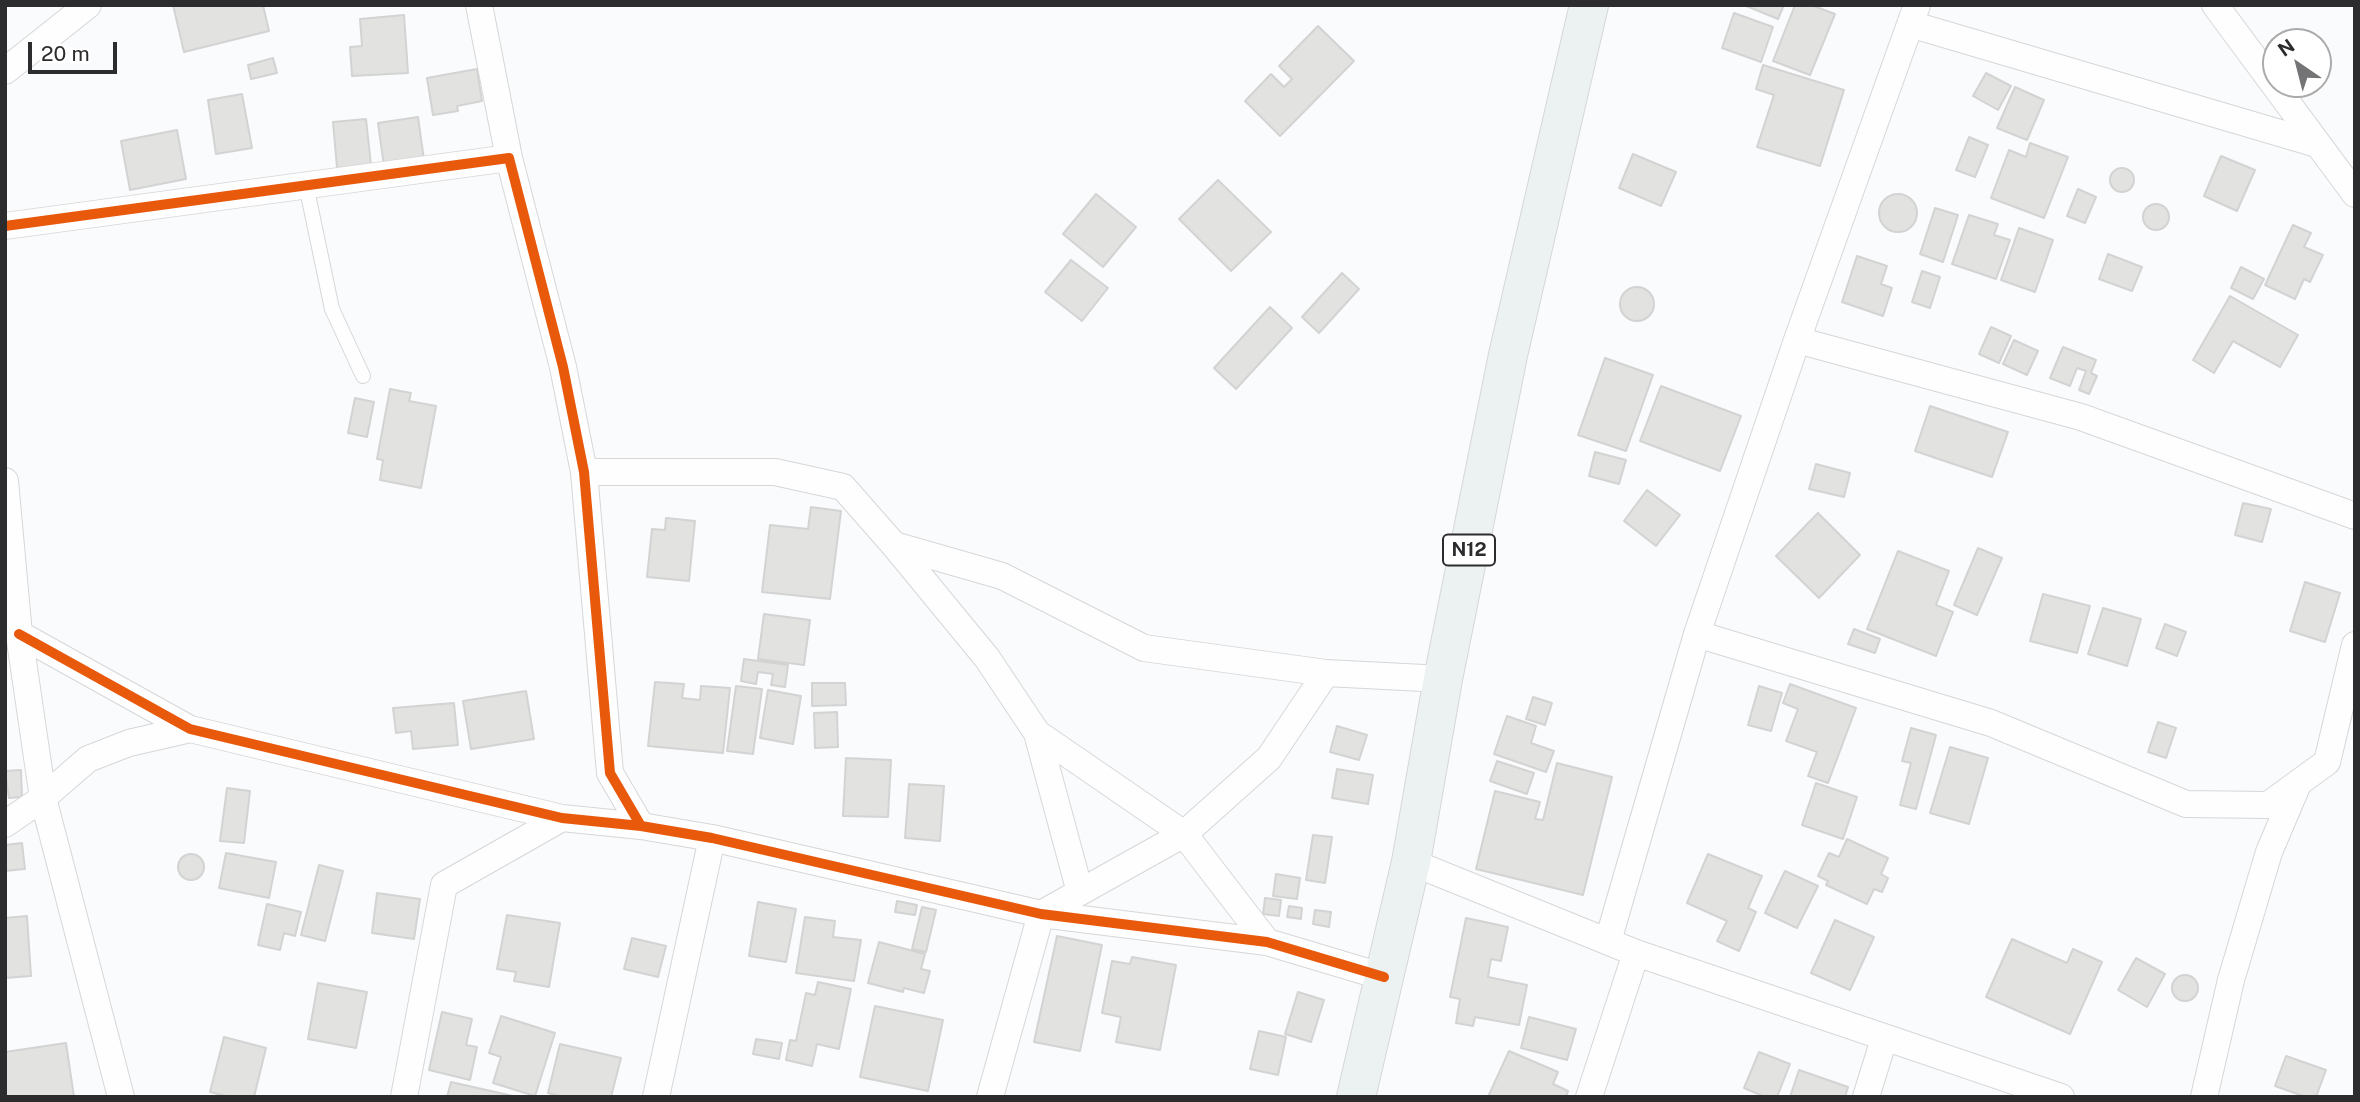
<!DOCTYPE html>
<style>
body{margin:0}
#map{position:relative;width:2360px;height:1102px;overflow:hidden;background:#fafbfc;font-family:"Public Sans",sans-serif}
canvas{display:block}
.frame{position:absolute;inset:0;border:7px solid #2c2c2e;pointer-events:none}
.north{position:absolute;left:2262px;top:28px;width:70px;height:70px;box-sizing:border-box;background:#fff;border:2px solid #ababab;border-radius:50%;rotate:325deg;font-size:19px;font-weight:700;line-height:28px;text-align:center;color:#2c2c2e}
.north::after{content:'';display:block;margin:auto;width:24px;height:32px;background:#747476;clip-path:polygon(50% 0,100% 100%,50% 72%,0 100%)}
.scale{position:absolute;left:28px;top:42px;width:89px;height:32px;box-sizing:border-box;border:4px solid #2c2c2e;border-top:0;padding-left:9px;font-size:21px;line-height:24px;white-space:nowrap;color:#2c2c2e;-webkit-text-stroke:5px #fff;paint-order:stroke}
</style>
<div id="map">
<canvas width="2360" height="1102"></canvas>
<div class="frame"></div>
<div class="north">N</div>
<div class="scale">20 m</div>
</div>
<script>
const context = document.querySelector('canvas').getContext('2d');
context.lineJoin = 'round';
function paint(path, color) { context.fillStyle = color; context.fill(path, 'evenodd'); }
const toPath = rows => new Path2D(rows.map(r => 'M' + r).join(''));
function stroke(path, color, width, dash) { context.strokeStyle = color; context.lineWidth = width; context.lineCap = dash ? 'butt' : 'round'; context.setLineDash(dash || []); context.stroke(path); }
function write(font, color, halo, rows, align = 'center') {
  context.font = font + ' "Public Sans",sans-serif'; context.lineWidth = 5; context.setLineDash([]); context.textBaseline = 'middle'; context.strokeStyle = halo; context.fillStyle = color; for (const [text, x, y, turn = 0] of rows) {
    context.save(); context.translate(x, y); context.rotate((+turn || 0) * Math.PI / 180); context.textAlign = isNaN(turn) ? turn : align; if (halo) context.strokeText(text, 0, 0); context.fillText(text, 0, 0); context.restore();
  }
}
const building = toPath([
 [173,5,263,5,269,31,184,52,173,5],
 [1744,5,1784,5,1778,19,1744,5],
 [1795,5,1811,5,1835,14,1810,75,1773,61,1795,5],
 [1734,13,1773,27,1761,62,1722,48,1734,13],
 [404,15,408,73,352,76,350,47,362,46,360,19,404,15],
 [1318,26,1354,61,1280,136,1245,101,1271,74,1284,87,1292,79,1279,66,1318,26],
 [273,58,277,73,251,79,248,65,273,58],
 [1763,65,1844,90,1820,166,1757,147,1774,95,1756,89,1763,65],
 [477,69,482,101,457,106,458,111,433,115,427,78,477,69],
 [1986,73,2011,86,1998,110,1973,96,1986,73],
 [2015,87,2044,100,2027,140,1997,128,2015,87],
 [242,94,252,148,216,154,208,100,242,94],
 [418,117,424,160,384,166,378,123,418,117],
 [366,119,371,165,337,168,333,122,366,119],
 [177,130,186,179,130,190,121,141,177,130],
 [1969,137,1988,145,1975,177,1956,170,1969,137],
 [2030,143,2068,157,2044,218,1991,198,2009,150,2026,157,2030,143],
 [1633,154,1676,172,1661,206,1619,188,1633,154],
 [2221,156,2255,170,2237,211,2204,196,2221,156],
 '2110 180a12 12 0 1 1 24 0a12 12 0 1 1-24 0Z',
 [1218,180,1271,232,1231,271,1179,219,1218,180],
 [2078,189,2096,197,2085,223,2067,216,2078,189],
 '1879 213a19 19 0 1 1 38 0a19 19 0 1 1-38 0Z',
 [1096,194,1136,227,1103,267,1063,234,1096,194],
 '2143 217a13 13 0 1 1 26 0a13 13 0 1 1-26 0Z',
 [1935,208,1958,215,1943,262,1920,254,1935,208],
 [1969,215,1998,224,1994,235,2010,240,1996,279,1952,264,1969,215],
 [2293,225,2311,233,2304,247,2323,255,2310,282,2304,279,2295,299,2265,285,2293,225],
 [2019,228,2053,240,2035,292,2001,280,2019,228],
 [2108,254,2142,267,2132,291,2099,279,2108,254],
 [1857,256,1887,266,1881,284,1892,288,1883,316,1842,302,1857,256],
 [1071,260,1108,288,1082,321,1045,292,1071,260],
 [2241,267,2264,279,2253,299,2231,288,2241,267],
 [1922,271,1940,277,1930,308,1912,302,1922,271],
 [1342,273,1359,289,1319,333,1302,317,1342,273],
 '1620 304a17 17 0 1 1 34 0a17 17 0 1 1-34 0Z',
 [2230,296,2298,335,2280,367,2233,341,2214,373,2193,360,2230,296],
 [1270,307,1292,328,1236,389,1214,368,1270,307],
 [1991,327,2011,336,1999,363,1979,354,1991,327],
 [2014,340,2038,351,2027,375,2003,364,2014,340],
 [2063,347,2096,360,2091,373,2097,376,2089,394,2079,390,2086,371,2077,368,2070,386,2050,378,2063,347],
 [1605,358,1653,375,1626,451,1578,435,1605,358],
 [1661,386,1741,416,1720,471,1640,441,1661,386],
 [390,389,411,393,409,401,436,406,421,488,380,480,383,460,377,459,390,389],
 [355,398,374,402,367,437,348,433,355,398],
 [1930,406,2008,432,1992,477,1915,451,1930,406],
 [1595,452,1626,460,1619,484,1589,476,1595,452],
 [1816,464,1850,473,1844,497,1809,489,1816,464],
 [1647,490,1680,515,1656,546,1624,521,1647,490],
 [2243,503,2271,509,2262,542,2235,535,2243,503],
 [811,507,841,511,830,599,762,592,770,525,808,529,811,507],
 [1818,513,1860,555,1819,598,1776,556,1818,513],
 [666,518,695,521,689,581,647,577,652,529,665,530,666,518],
 [1978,548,2002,558,1977,615,1954,605,1978,548],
 [1898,551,1949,571,1936,605,1953,612,1936,656,1867,629,1898,551],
 [2305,582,2340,593,2325,642,2290,631,2305,582],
 [2043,594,2090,606,2077,653,2030,641,2043,594],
 [2103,608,2141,619,2127,666,2088,654,2103,608],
 [764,614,810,620,804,665,758,659,764,614],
 [2165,624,2186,632,2177,656,2156,648,2165,624],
 [1854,629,1880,639,1875,653,1848,644,1854,629],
 [744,659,788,665,785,687,771,685,773,674,758,672,756,684,741,681,744,659],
 [655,682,684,684,682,698,700,700,701,686,730,688,723,753,648,746,655,682],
 [812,683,845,683,846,705,812,706,812,683],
 [1790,684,1856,708,1828,783,1808,776,1817,752,1786,741,1798,709,1783,703,1790,684],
 [736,686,762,689,753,754,727,751,736,686],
 [1759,686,1782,693,1771,731,1748,725,1759,686],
 [768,690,801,696,793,744,760,738,768,690],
 [526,691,534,739,471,749,463,701,526,691],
 [1533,697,1552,703,1545,725,1526,719,1533,697],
 [454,703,458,745,413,749,411,731,396,733,393,708,454,703],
 [837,712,838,747,815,748,814,713,837,712],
 [1507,716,1536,726,1531,743,1554,751,1546,772,1494,754,1507,716],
 [2158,722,2176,728,2166,758,2148,752,2158,722],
 [1337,726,1367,735,1359,760,1330,752,1337,726],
 [1911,728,1936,735,1916,809,1900,805,1911,763,1902,761,1911,728],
 [1950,747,1988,758,1969,824,1930,813,1950,747],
 [846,758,891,760,888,817,843,816,846,758],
 [1497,761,1534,773,1527,794,1490,781,1497,761],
 [1557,763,1612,777,1583,895,1476,869,1495,791,1540,802,1535,819,1543,820,1557,763],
 [1337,769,1373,775,1368,804,1332,798,1337,769],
 [21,770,22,797,9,798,5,771,21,770],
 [1816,783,1857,797,1843,839,1802,825,1816,783],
 [909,784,944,786,940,841,905,838,909,784],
 [227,788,250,791,244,843,220,841,227,788],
 [1313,835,1332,837,1325,883,1306,880,1313,835],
 [1847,839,1888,858,1881,874,1888,878,1882,892,1874,889,1867,904,1826,885,1828,881,1818,876,1829,853,1839,857,1847,839],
 [22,843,25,869,5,871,5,845,22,843],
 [226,853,276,862,269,898,219,888,226,853],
 '178 867a13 13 0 1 1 26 0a13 13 0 1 1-26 0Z',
 [1708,854,1762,876,1748,908,1756,912,1739,951,1717,941,1727,921,1687,903,1708,854],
 [319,865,343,871,325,941,301,935,319,865],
 [1785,871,1818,886,1797,928,1765,913,1785,871],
 [1276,874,1300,878,1297,899,1273,896,1276,874],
 [377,893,420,899,414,939,372,933,377,893],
 [1265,898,1281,900,1279,916,1263,914,1265,898],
 [897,901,917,905,915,915,895,912,897,901],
 [758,902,796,909,786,962,749,956,758,902],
 [267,904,301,912,295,936,284,933,280,950,258,945,267,904],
 [1289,906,1302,908,1301,919,1287,917,1289,906],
 [922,907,936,910,926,952,912,949,922,907],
 [1315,910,1331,912,1329,927,1313,924,1315,910],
 [507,915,560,923,549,987,514,981,516,972,497,969,507,915],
 [27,916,31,976,5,978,5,918,27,916],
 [805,917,835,921,833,937,861,940,854,981,796,973,805,917],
 [1466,918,1508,927,1501,961,1491,959,1488,977,1527,985,1519,1025,1475,1017,1473,1026,1456,1023,1460,999,1450,997,1466,918],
 [1835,920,1874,937,1850,990,1811,973,1835,920],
 [1057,936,1102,945,1080,1051,1034,1042,1057,936],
 [632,938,666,946,658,977,624,969,632,938],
 [2012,939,2067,963,2073,949,2102,962,2070,1034,1986,997,2012,939],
 [879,942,925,954,921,969,930,971,924,993,904,988,903,992,868,983,879,942],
 [1132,957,1176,965,1160,1050,1116,1042,1121,1017,1102,1013,1112,961,1130,964,1132,957],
 [2136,958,2165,974,2147,1007,2118,990,2136,958],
 '2172 988a13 13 0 1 1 26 0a13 13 0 1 1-26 0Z',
 [818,982,851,989,839,1049,817,1044,812,1066,786,1060,790,1040,796,1041,806,993,815,995,818,982],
 [318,983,367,992,356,1048,308,1039,318,983],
 [1298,992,1324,1000,1311,1042,1285,1034,1298,992],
 [875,1006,943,1020,928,1091,860,1077,875,1006],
 [442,1012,472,1019,466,1045,477,1047,470,1080,429,1070,442,1012],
 [501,1016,555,1033,535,1096,493,1083,501,1057,489,1053,501,1016],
 [1529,1017,1576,1029,1567,1060,1521,1048,1529,1017],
 [1259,1031,1286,1037,1278,1075,1250,1069,1259,1031],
 [224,1037,266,1048,254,1097,230,1097,210,1092,224,1037],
 [756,1039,782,1043,779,1059,753,1054,756,1039],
 [66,1043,74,1097,5,1097,5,1052,66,1043],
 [560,1044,621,1058,611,1097,563,1097,548,1093,560,1044],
 [1509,1051,1558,1072,1553,1084,1568,1091,1566,1097,1488,1097,1509,1051],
 [1759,1052,1790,1064,1777,1097,1765,1097,1744,1088,1759,1052],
 [2286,1056,2326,1070,2316,1097,2306,1097,2275,1086,2286,1056],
 [1799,1070,1848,1087,1845,1097,1790,1097,1799,1070],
 [451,1082,513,1096,447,1097,451,1082]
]);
paint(building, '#e2e2e1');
stroke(building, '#d4d3d3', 2);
const lane = toPath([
 [306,185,332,309,363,376]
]);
const street = toPath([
 [479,5,509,158],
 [2215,5,2355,194],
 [1910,24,2317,144],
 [5,71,88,5],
 [5,226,509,158,563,367,584,472,610,773,641,826],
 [1797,340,2081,417,2355,516],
 [584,472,775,472,843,487,894,545,1002,576,1144,648,1326,673,1443,679],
 [5,481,19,634,43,798,121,1097],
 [894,545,987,658,1037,733,1080,892],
 [19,634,190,729,562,818,641,826,712,838,1041,914,1267,942,1384,977],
 [1697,634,1991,723,2186,804,2268,805,2327,762,2355,645],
 [1037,733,1184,834,1267,942],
 [5,824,43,798,88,759,129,743,190,729],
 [1411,862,1636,953,2061,1097],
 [1608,941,1697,634,1797,340,1917,5],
 [404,1097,444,885,562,818],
 [656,1097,712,838],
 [990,1097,1041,914,1184,834,1269,758,1326,673],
 [1589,1097,1636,953],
 [1866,1097,1884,1039],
 [2204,1097,2231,980,2269,852,2298,784]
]);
const primary = toPath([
 [1356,1097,1411,862,1443,679,1508,355,1589,5]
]);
stroke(lane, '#d6d7d8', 16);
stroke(street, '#d6d7d8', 28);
stroke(primary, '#d7d7d9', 40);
stroke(lane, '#fefeff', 14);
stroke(street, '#fefeff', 26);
stroke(primary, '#ebf2f1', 38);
stroke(toPath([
 [5,226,509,158,563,367,584,472,610,773,641,826],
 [19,634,190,729,562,818,641,826,712,838,1041,914,1267,942,1384,977]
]), '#e8590c', 10);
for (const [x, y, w] of [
 [1469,550,52]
]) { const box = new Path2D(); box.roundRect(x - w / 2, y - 15.5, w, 31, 5); context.fillStyle = '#fff'; context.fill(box); stroke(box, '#2c2c2e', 2); }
write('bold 19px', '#2c2c2e', null, [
 ["N12",1469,550]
]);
</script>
